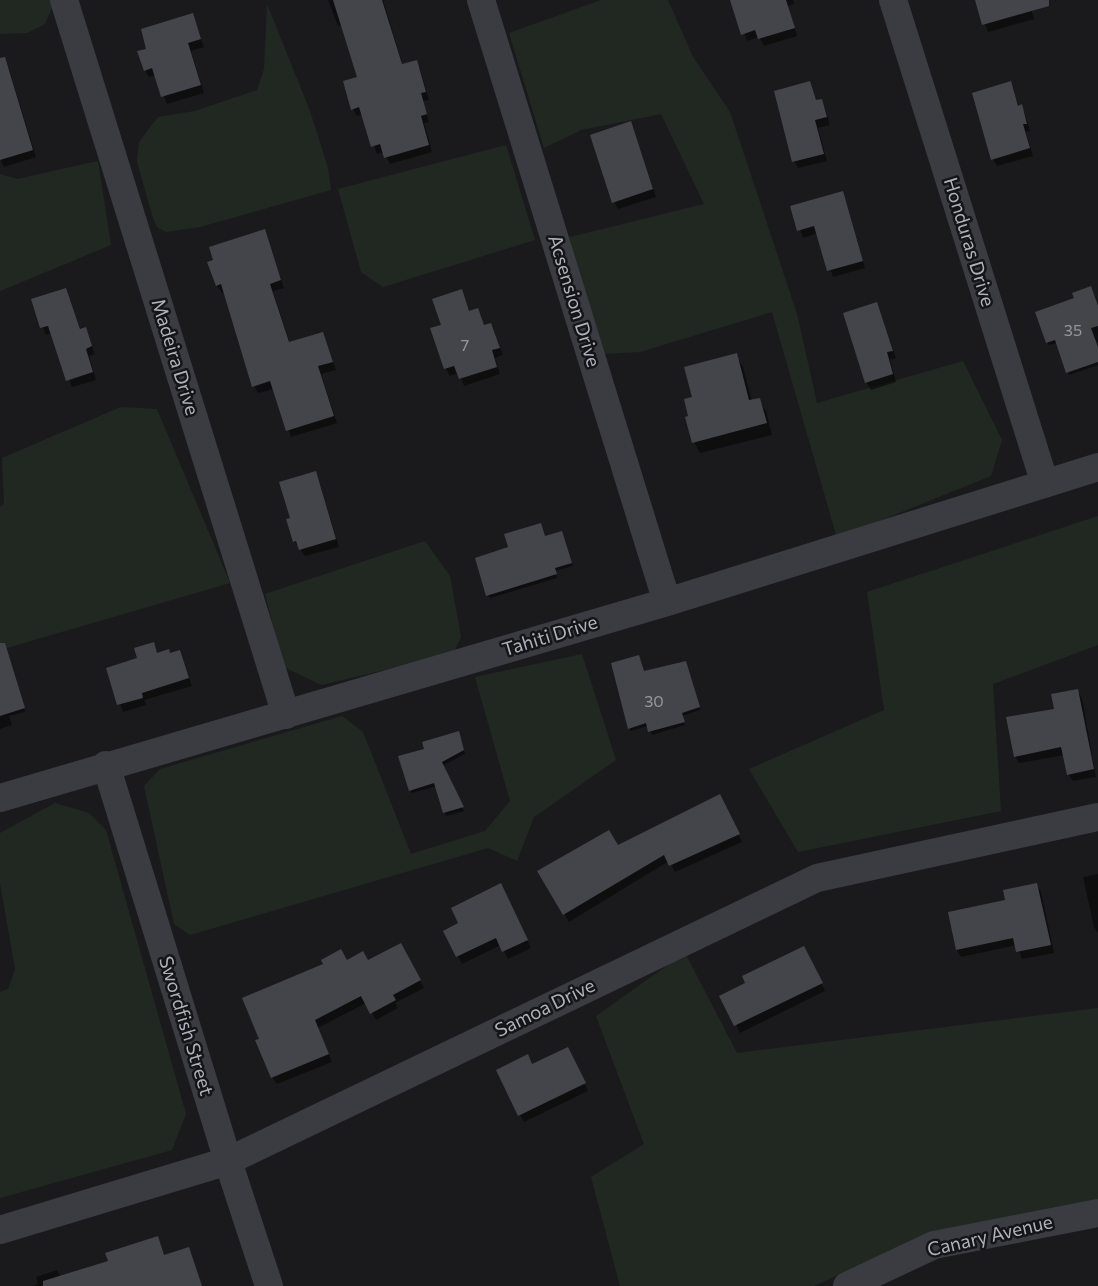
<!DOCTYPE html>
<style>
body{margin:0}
canvas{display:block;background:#1a1a1d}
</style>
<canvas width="1098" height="1286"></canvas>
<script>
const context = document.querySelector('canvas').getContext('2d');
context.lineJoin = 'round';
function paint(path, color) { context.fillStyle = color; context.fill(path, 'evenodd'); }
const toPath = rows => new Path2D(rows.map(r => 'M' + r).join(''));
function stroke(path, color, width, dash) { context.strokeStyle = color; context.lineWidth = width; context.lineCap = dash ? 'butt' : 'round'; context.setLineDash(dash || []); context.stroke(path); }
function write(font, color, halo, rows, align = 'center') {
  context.font = font + ' Commissioner,sans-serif'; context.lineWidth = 5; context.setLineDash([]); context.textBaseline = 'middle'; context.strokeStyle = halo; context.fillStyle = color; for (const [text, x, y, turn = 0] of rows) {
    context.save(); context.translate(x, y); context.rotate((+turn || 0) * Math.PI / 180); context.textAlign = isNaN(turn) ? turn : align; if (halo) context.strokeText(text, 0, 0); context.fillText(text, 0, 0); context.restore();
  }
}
paint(toPath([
 [0,0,52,0,54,3,45,24,27,33,0,34],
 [601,0,668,0,693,57,730,112,797,314,817,403,963,361,1002,440,991,476,837,538,772,312,640,352,601,354,562,239,704,204,661,114,581,130,544,148,509,33],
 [267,4,310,111,328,168,331,190,200,227,166,232,157,227,153,218,137,162,139,142,158,117,195,111,257,90,264,69],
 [506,145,535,240,383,287,361,272,338,189],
 [98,161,111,245,0,291,0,174,17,179],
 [121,407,157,409,230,583,0,650,0,507,4,504,2,458],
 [1098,516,1098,645,993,684,1001,811,798,852,749,769,884,710,867,592],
 [425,541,450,576,461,637,453,654,321,685,284,667,265,594],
 [582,654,616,760,534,817,517,861,488,848,190,935,174,924,144,786,160,769,342,716,363,732,411,854,485,831,510,801,475,677],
 [55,803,89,813,106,830,186,1114,172,1150,0,1198,0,992,8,989,15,969,0,883,0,833],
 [685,953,737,1053,1098,1008,1098,1200,903,1245,814,1286,620,1286,591,1177,644,1144,596,1016]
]), '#202821');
paint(toPath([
 [328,0,383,0,403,66,416,62,420,69,429,100,423,101,429,122,424,123,432,152,390,164,384,152,377,154,363,114,357,116,353,109,359,78,342,25,338,26],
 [732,0,793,0,794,4,788,6,797,36,764,46,759,37,747,41],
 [977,0,1029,0,1034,19,988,32],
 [192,15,204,47,191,51,204,93,167,104,156,75,149,77,145,70,148,50],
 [5,62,9,69,36,157,4,167,0,159,0,63],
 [810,83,817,102,821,101,825,108,830,125,818,128,827,161,798,168,794,161],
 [1010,83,1019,107,1021,106,1025,114,1030,131,1026,132,1033,156,997,166,993,159],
 [634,131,656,197,618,209,614,202],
 [842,194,846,201,865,268,833,277,818,233,803,238,793,208],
 [264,231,284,288,273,291,290,344,323,334,336,370,321,374,337,423,291,437,274,389,258,393,254,386,225,292,222,293,217,286,210,263],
 [66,290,81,331,85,330,95,354,89,356,96,380,72,387,52,333,46,335,33,300],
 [461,291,470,313,477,310,485,326,491,325,503,355,495,358,500,374,464,386,459,373,450,376,446,369,433,329,443,326],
 [877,304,896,358,890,360,896,382,871,390,866,382],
 [1098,308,1098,365,1069,375,1057,343,1049,345,1047,342],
 [736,355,743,367,752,401,759,400,766,411,772,435,700,453,694,442,694,398],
 [315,473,319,481,339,547,305,556,295,542,288,520,292,519],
 [563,536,573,566,555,571,557,578,490,598,488,595,545,538],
 [153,644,158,654,180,652,192,686,144,700,146,705,123,712,108,669,139,660],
 [687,666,700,710,682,716,685,725,652,735,648,726,631,731,629,728,643,673],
 [16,680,25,712,9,716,12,725,0,729,0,681],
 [1077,690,1082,698,1096,777,1073,781,1068,774,1065,755,1019,763,1015,756],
 [460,736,465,754,442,766,464,811,446,816,437,786,412,793,410,790,426,750],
 [724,804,742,842,675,872,669,861,569,922,540,872,617,847],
 [1098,874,1098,933,1094,927,1083,877],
 [1037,885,1041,892,1054,953,1022,959,1017,945,961,957,957,950,1007,901],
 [504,893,531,948,508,959,501,945,462,964,445,931],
 [401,945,424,988,395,1003,398,1008,376,1020,366,1003,318,1028,332,1062,277,1084,272,1077,346,962,368,962],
 [808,956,825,991,740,1033,722,997],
 [571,1056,588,1091,524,1122,520,1115,532,1066],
 [157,1238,165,1257,188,1249,202,1286,34,1286,38,1284,36,1277,57,1270,61,1277,110,1262]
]), '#0007');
paint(toPath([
 [333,0,382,0,402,64,417,60,426,92,421,93,427,114,421,116,429,145,384,158,380,144,371,147,359,107,351,110,343,81,357,77],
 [730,0,786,0,795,28,758,39,755,30,741,35],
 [975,0,1049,0,1049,6,982,25],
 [193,13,201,39,188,43,201,85,161,97,152,68,144,71,137,51,146,49,141,29],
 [5,57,33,150,0,160,0,58],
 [810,81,816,100,822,99,827,117,815,120,824,154,792,162,774,91],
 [1011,81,1018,106,1022,104,1027,124,1023,124,1030,148,991,160,972,93],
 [631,121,653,189,612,203,590,135],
 [843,191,863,261,827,271,814,226,797,231,790,206],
 [265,229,281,280,270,284,289,342,323,332,333,362,318,366,334,416,286,431,270,381,252,387,221,284,216,286,207,262,213,260,209,247],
 [1091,286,1098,306,1098,326,1091,328,1098,347,1098,362,1066,373,1055,340,1046,343,1035,312,1074,298,1072,293],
 [66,288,80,329,86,327,92,346,86,349,93,372,66,381,48,326,40,328,31,299],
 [462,289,469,311,478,308,484,325,491,323,500,348,492,350,497,367,459,379,454,366,444,369,430,328,441,325,432,299],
 [877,302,893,351,887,352,893,374,865,383,843,313],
 [737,353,749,400,760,398,767,423,692,443,685,417,688,416,684,399,692,397,684,367],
 [316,471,336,539,299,550,296,541,293,542,286,519,290,518,279,482],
 [541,523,545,536,562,531,572,563,555,568,557,574,486,596,475,558,508,547,504,534],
 [154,642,157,653,169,649,170,653,180,650,189,678,142,693,143,698,117,705,106,668,137,658,134,648],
 [0,643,5,643,25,708,0,716],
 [639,655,644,671,686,661,700,707,682,713,685,722,648,732,646,723,628,729,611,663],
 [1078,689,1094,769,1067,775,1061,747,1014,757,1006,717,1054,709,1051,694],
 [459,731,464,750,442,762,464,807,443,813,434,783,409,791,398,756,424,749,422,742],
 [720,794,740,834,669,866,664,855,563,915,537,871,609,830,618,845],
 [501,883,528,940,502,952,496,938,456,957,443,931,458,923,451,908],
 [1037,883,1051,945,1016,952,1013,938,956,950,948,912,1005,900,1003,890],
 [401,943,421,980,393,995,396,1000,370,1014,361,996,315,1020,329,1054,271,1078,255,1040,259,1039,242,998,323,964,321,960,341,949,347,960,363,951,368,960],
 [804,946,823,983,734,1026,719,996,745,983,742,976],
 [568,1047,586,1083,518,1116,496,1070,528,1054,532,1064],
 [158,1236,164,1255,189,1247,202,1286,43,1286,43,1281,108,1261,105,1253]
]), '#44454a');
stroke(toPath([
 [64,0,286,715],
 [481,0,667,602],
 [893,0,1045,484],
 [106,765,228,1161,269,1286],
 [0,798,667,602,1098,467],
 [0,1230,228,1161,817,878,1098,817],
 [847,1286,934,1245,1098,1213]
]), '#3b3c42', 28);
write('16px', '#9396a0', null, [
 ["35",1073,331],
 ["7",465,346],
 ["30",654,702]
]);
write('19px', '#adb1bc', '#151518', [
 ["Honduras Drive",969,242,73],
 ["Acsension Drive",574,301,73],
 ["Madeira Drive",175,357,73],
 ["Tahiti Drive",550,636,-17],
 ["Samoa Drive",545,1008,-26],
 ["Swordfish Street",186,1026,73],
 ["Canary Avenue",990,1236,-13]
]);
</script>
